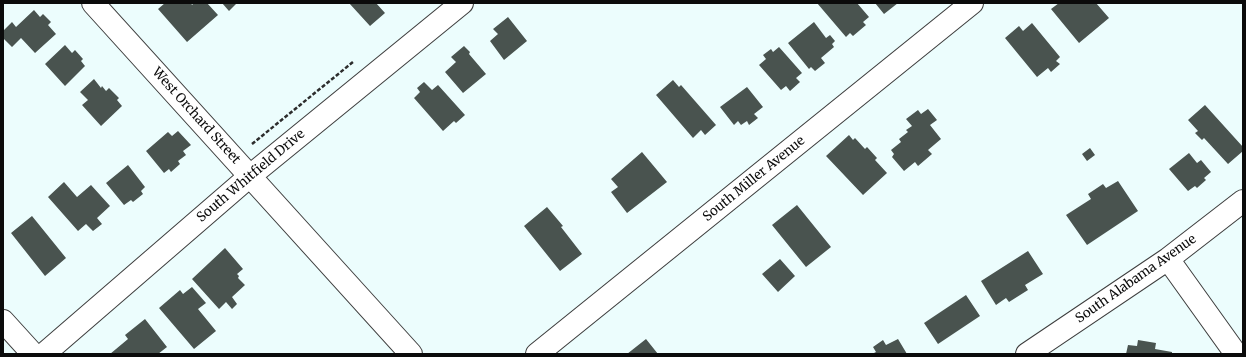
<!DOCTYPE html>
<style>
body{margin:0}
#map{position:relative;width:1246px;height:357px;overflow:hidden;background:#ecfdfd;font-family:Merriweather,serif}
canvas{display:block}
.frame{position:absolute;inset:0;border:4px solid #0b0b0b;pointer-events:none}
</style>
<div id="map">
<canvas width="1246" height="357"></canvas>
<div class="frame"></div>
</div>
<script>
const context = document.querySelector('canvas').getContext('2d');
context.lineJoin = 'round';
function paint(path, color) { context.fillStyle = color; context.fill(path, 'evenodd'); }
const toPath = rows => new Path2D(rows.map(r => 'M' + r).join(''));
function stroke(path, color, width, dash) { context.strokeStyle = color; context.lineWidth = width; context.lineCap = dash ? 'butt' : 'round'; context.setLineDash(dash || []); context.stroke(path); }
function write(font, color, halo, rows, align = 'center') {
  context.font = font + ' Merriweather,serif'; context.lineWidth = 4; context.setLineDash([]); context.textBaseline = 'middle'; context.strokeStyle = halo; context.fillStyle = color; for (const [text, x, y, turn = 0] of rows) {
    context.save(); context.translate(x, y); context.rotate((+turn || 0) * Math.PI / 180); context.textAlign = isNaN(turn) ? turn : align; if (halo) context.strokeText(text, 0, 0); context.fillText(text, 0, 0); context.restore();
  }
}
paint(toPath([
 [165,3,191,3,192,5,194,3,207,3,218,15,187,42,158,9],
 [222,3,237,3,229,11],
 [349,3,376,3,385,13,370,26],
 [817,3,857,3,869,17,863,22,866,25,853,36,850,33,846,37],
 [875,3,898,3,884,14],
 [1059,3,1096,3,1109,18,1079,43,1051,9],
 [34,10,40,17,43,14,51,22,48,25,56,34,35,53,21,38,12,47,3,38,3,31,12,22,16,27],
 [508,17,527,41,504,60,490,41,498,34,493,29],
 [814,22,826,38,830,35,835,41,832,44,834,47,821,58,825,63,815,71,811,67,809,69,788,43],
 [1032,23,1060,57,1056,61,1060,64,1051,72,1048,68,1037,77,1005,38,1019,26,1023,31],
 [65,45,72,53,75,50,83,59,81,61,85,66,65,86,45,64],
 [464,46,470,52,469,54,486,74,463,93,445,72,456,62,451,57],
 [779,47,802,73,796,78,800,82,790,91,786,86,781,90,759,65,766,59,763,55,771,49,773,52],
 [94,79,101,88,102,86,106,91,109,88,119,98,117,100,122,106,101,126,82,105,88,100,80,92],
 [673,80,679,87,681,85,716,125,705,135,701,130,693,138,656,95],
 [424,82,432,90,438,85,465,115,456,123,454,121,443,131,414,98,420,92,417,88],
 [747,87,763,107,754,114,758,118,749,125,747,121,741,125,738,121,734,125,720,107],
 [1205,105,1243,147,1243,151,1228,164,1204,138,1202,140,1195,133,1198,131,1188,120],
 [928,109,937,120,930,125,941,139,928,150,932,154,918,166,915,162,904,171,892,157,894,154,891,150,901,142,899,139,908,132,906,130,912,126,906,119,918,110,921,114],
 [178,131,191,145,183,151,186,155,178,161,180,164,171,172,169,169,164,173,146,151,168,132,172,136],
 [849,135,853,140,855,138,865,149,867,147,877,158,875,160,887,173,863,195,826,156],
 [1090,148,1095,155,1087,161,1082,154],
 [642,152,667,182,627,213,611,192,618,187,611,179],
 [1189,153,1197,163,1201,160,1211,172,1204,178,1206,180,1197,188,1195,186,1188,191,1169,169],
 [128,165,145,187,141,191,143,194,133,202,131,200,124,205,106,183],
 [1118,181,1138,211,1087,245,1066,215,1091,199,1088,194,1103,184,1106,188],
 [64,182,77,197,91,185,110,206,97,218,102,224,93,231,86,224,78,231,48,197],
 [797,205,831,247,806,267,772,225],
 [547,207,563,226,561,227,582,254,560,271,524,226],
 [32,216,66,258,45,276,11,233],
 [225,248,243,269,237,274,239,276,238,278,245,285,232,297,237,304,232,309,226,302,219,309,192,279],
 [1028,251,1043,274,1025,285,1028,290,1009,302,1006,298,996,305,981,281],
 [780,259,795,276,778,292,762,274],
 [192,287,206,303,198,309,216,331,194,349,159,308,180,290,183,294],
 [966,295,980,316,938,344,924,323],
 [145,319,167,347,158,354,110,354,128,339,125,335],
 [646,339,658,354,627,354],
 [898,339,907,354,872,354,876,352,873,347,883,340,886,345],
 [1138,340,1156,343,1155,349,1172,352,1172,354,1126,354,1128,345,1137,346]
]), '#49534f');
const minor = toPath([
 [93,3,411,354],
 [1168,259,1236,354],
 [3,321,33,354],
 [44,354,250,176,462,3],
 [537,354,972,3],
 [1027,354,1168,259,1243,201]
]);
stroke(minor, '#3e3e3e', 24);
stroke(toPath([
 [252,144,353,62]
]), '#2d2d2d', 2.5, [4, 2]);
stroke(minor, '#fff', 22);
write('13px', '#0b0b0b', '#fff', [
 ["West Orchard Street",196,116,48],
 ["South Whitfield Drive",251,176,-40],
 ["South Miller Avenue",754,179,-39],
 ["South Alabama Avenue",1136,279,-35]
]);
</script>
